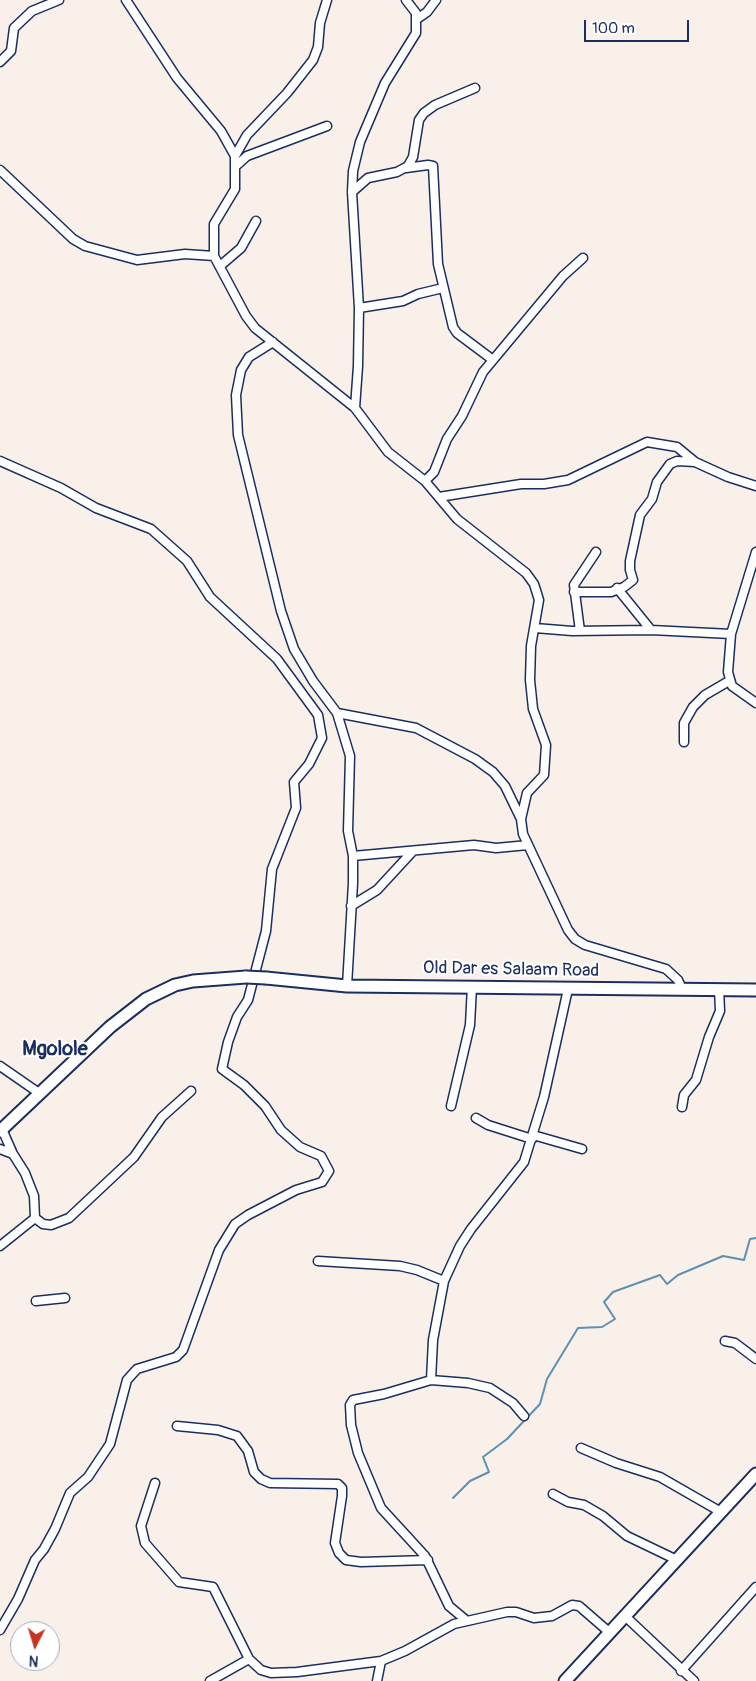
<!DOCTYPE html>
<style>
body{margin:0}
#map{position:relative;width:756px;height:1681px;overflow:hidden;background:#f9f1e9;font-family:Pangolin,sans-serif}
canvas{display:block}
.north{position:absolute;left:10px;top:1621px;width:50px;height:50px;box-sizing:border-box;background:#fff;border:1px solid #a4acbf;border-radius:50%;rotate:185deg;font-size:14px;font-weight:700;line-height:20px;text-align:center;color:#1b2f5e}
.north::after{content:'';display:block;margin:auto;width:18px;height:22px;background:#c8321e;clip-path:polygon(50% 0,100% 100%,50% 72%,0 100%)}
.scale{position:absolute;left:584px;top:20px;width:105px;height:22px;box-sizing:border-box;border:2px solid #1b2f5e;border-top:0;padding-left:6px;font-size:15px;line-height:18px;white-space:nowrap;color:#1b2f5e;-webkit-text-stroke:4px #fff;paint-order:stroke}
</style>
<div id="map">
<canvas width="756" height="1681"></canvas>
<div class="north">N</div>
<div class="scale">100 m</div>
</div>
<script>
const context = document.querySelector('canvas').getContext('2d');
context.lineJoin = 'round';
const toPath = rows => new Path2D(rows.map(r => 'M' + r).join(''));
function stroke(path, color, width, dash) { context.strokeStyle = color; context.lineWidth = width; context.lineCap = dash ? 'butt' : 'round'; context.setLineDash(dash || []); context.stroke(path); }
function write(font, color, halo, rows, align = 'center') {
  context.font = font + ' Pangolin,sans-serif'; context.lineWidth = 4; context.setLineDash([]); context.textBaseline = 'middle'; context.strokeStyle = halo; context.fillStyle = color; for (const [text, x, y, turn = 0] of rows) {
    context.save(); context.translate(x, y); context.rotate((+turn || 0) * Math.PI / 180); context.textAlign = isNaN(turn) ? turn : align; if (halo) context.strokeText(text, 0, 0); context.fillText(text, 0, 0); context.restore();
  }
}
stroke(toPath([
 [453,1498,470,1481,489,1472,483,1457,507,1439,540,1404,547,1379,578,1328,602,1327,615,1319,604,1302,613,1292,660,1275,667,1284,678,1275,723,1256,744,1260,750,1239,756,1238]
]), '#5d90b2', 2);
const street = toPath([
 [126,0,177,78,221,131,235,156,235,189,214,224,214,256],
 [417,19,427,12,436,0],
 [0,62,11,51,14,28,32,11,59,0],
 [235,156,247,135,287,93,313,60,318,47,320,23,327,0],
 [237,165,247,156,327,126],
 [406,168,428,165,433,166,438,264,453,327,457,333,493,360],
 [0,170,73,239,85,246,137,260,185,254,214,256,246,316,255,328,355,408,388,452,425,481,457,519,526,573,534,584,539,600,531,646,530,680,533,709,546,745,544,775,527,793,521,819,523,834,568,930,575,939,585,945,666,969,678,980,682,989],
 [352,192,368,178,397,172,408,166,413,157,419,120,424,113,435,105,475,88],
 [220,266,241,248,256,221],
 [359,308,403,301,418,294,443,288],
 [273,342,249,357,241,370,236,395,238,435,281,611,294,649,313,681,337,713,350,756,348,831,353,856,353,883,347,986],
 [355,408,358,366,359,308,352,192,353,171,360,142,385,83,416,33,416,13,406,0],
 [0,461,61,488,96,508,151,529,187,561,210,597,277,659,318,715,322,738,309,764,294,782,296,808,272,869,266,931,248,1000,237,1017,228,1042,222,1069,244,1085,265,1106,281,1130,300,1147,321,1156,329,1171,322,1182,296,1190,248,1215,235,1224,219,1250,183,1350,176,1357,137,1369,127,1380,110,1444,88,1477,70,1493,55,1529,44,1549,35,1560,18,1599,0,1630],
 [425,481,434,472,447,439,462,416,483,372,563,276,583,258],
 [439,497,521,484,544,484,568,480,647,442,677,447,694,461],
 [756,552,731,634,728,672,732,686,756,703],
 [617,588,651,630],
 [574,592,611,592,624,587,633,580,630,570,630,561,640,515,652,499,657,482,670,464,677,461,695,462,728,477,756,486],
 [535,628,572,631,651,630,731,634],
 [580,631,574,585,596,552],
 [337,713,416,728,475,759,493,772,505,786,521,819],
 [684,742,684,723,693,707,705,695,729,681],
 [353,856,474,845,496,848,528,845],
 [351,906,377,890,413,851],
 [0,1066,39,1093],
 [451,1106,470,1025,472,986],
 [682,1107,684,1095,696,1080,709,1037,720,1011,719,989],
 [476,1118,488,1125,532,1139],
 [2,1129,13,1154],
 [533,1135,582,1149],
 [0,1149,13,1154,25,1173,34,1196,35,1218],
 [35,1218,43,1224,51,1225,69,1218,134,1157,162,1117,191,1091],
 [0,1246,35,1218],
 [318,1261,400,1266,417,1270,444,1281],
 [36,1301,65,1298],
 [725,1341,735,1343,756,1359],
 [431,1380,433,1340,444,1281,460,1246,471,1229,524,1162,544,1097,568,989],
 [177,1426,218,1430,237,1436,248,1451,254,1472,261,1479,270,1483,338,1484,342,1488,342,1496,335,1543,339,1553,346,1560,361,1562,428,1560],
 [581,1448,616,1463,660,1477,721,1512],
 [155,1483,141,1526,145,1543,179,1582,213,1587,249,1659,261,1670,271,1673,297,1672,381,1661,405,1651,454,1624,507,1612,516,1612,534,1618,552,1616,572,1605,579,1606,609,1632],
 [553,1494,568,1502,584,1505,603,1516,627,1536,677,1560],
 [625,1616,694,1681],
 [467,1621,449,1606,425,1556,381,1508,358,1453,351,1425,350,1405,353,1400,384,1394,431,1380,468,1383,490,1388,513,1403,524,1416],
 [681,1671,756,1587],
 [210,1681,249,1659],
 [377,1681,381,1661]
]);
const secondary = toPath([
 [266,978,347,986,756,990],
 [0,1131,110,1027,146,999,175,985,193,981,246,977],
 [565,1681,756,1474]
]);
stroke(street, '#1b2f5e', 11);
stroke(secondary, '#1b2f5e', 15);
stroke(street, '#fff', 8);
stroke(secondary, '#fff', 11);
const secondaryBridge = toPath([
 [246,977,266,978]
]);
stroke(secondaryBridge, '#1b2f5e', 15, []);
stroke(secondaryBridge, '#fff', 11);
write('18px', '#1b2f5e', '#fff', [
 ["Old Dar es Salaam Road",511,970,1]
]);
write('bold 20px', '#1b2f5e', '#fff', [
 ["Mgolole",55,1050]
]);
</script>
